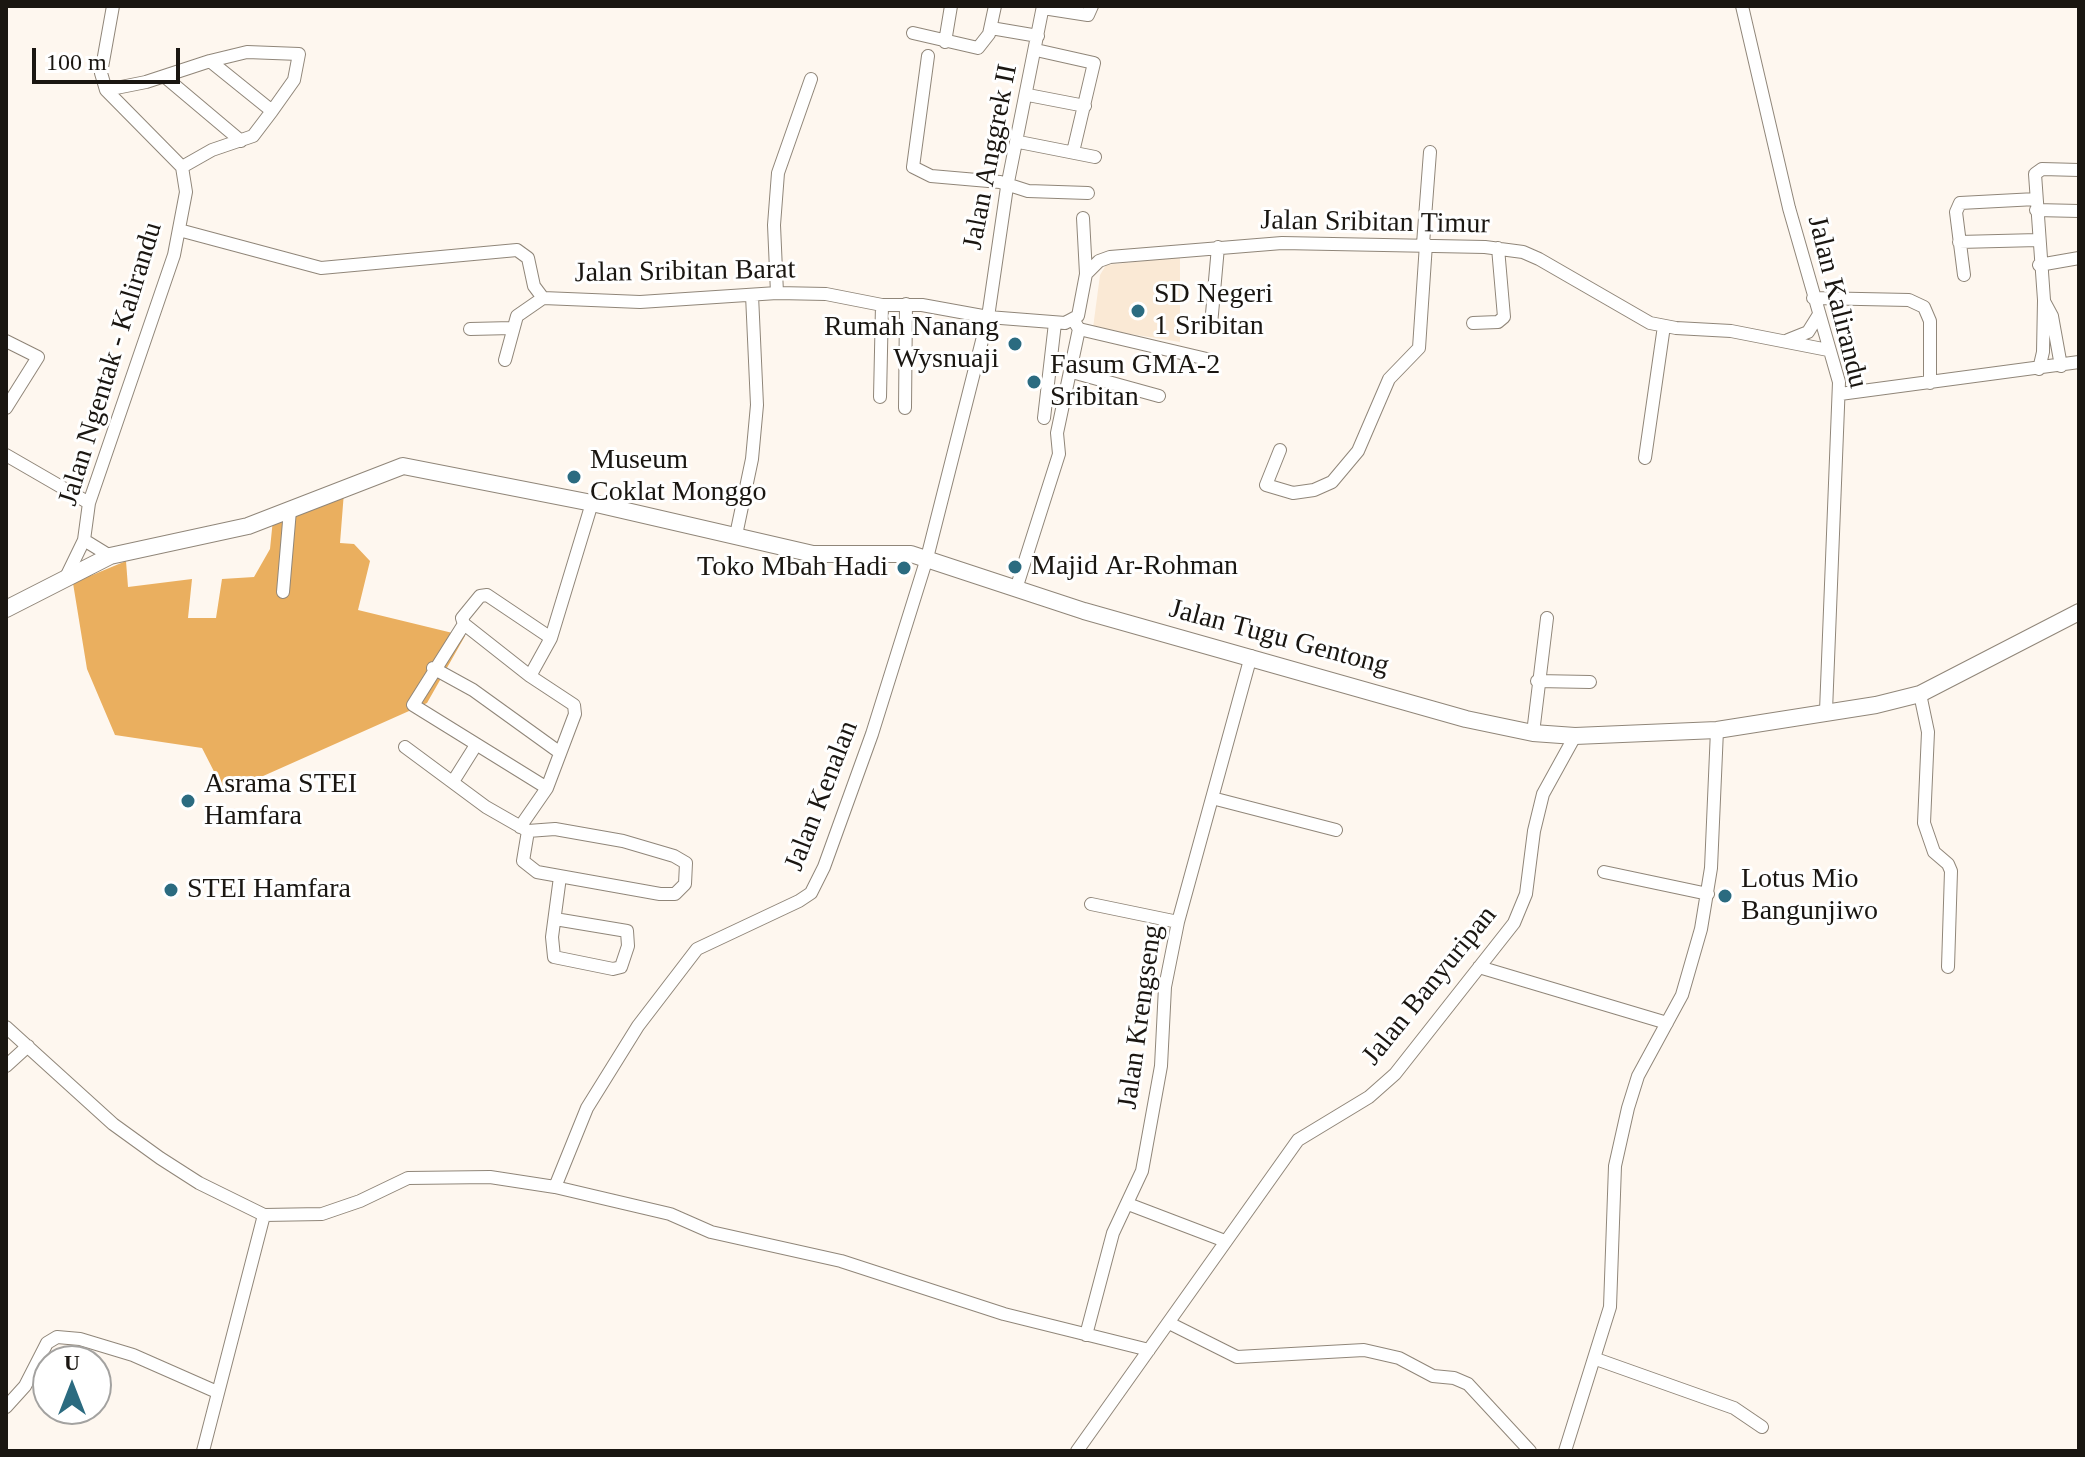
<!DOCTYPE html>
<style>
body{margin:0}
#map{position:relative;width:2085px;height:1457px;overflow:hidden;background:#fef7ef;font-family:Georgia,serif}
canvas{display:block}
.frame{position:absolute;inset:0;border:8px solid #1a1611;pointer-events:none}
.north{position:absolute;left:32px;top:1345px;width:80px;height:80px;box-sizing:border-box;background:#fff;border:2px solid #a3a2a0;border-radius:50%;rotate:0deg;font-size:22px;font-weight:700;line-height:32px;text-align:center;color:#1a1611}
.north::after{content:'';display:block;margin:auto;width:28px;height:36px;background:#2b6b80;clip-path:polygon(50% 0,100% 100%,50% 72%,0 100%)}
.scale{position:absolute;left:32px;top:48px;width:148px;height:36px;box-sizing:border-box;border:4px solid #1a1611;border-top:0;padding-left:10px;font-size:24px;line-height:28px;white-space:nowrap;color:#1a1611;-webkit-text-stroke:6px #fff;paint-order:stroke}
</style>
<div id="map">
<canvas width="2085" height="1457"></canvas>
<div class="frame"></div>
<div class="north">U</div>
<div class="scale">100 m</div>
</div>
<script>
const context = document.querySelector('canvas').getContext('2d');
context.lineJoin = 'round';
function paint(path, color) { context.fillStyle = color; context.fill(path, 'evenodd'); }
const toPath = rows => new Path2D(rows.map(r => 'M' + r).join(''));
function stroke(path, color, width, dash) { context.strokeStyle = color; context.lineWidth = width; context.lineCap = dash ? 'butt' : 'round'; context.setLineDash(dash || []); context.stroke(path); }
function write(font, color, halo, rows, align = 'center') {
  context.font = font + ' Georgia,serif'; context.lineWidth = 6; context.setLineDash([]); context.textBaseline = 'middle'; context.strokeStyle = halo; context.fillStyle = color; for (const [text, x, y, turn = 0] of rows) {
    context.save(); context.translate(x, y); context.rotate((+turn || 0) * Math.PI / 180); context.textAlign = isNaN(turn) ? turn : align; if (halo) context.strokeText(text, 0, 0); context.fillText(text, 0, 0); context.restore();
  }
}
paint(toPath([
 [1180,257,1180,342,1093,328,1100,275,1106,265]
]), '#fae9d5');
paint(toPath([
 [344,492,340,543,354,544,370,561,358,610,465,636,427,703,225,793,202,748,115,735,87,669,72,577,115,560,90,576,126,561,128,587,192,579,188,618,216,618,222,579,254,577,270,549,273,519]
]), '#eaaf5f');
const minor = toPath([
 [1742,6,1789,208,1839,382,1826,711],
 [1043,8,1088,15,1092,6],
 [991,28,1038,36],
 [913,33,978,48,989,34,995,6],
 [945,42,951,6],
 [1036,50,1094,63,1073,152],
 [928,56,913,167,931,176,1000,182,1028,191,1088,193],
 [210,61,247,52,299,54,294,80,272,111],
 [165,77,241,141],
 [106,90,146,82,210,61,272,111,253,136,212,150,182,167],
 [1028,95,1085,106],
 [1019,142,1095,157],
 [2036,210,2079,211],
 [1083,218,1086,274],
 [179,230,321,268,517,250,528,258,534,286,543,298,640,302,777,293,826,294,882,305,922,305,988,317,1065,323,1078,316,1086,274,1099,261,1110,257,1282,243,1485,247,1523,252,1539,259,1650,323,1676,328,1731,331,1828,350],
 [1959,242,2038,240],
 [1423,244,1430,152],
 [2039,265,2079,258],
 [1964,275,1956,212,1960,203,2036,199],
 [777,293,774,225,778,173,811,79],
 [1813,298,1909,300,1924,307,1930,321,1930,383],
 [2045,303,2052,316,2061,366],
 [1473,323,1498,322,1504,317,1498,248],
 [1211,325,1218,247],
 [470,329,512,328],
 [1079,329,1211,360],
 [1788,340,1808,332,1818,316],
 [6,341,38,357,6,408],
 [505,360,517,316,543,298],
 [2039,369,2043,352,2044,300,2035,174,2042,169,2079,170],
 [1072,372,1159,396],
 [1840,394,2079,362],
 [880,397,882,305],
 [905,408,906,304],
 [1044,418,1055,323],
 [1280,450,1266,485,1293,493,1314,490,1332,482,1358,451,1389,379,1419,348,1426,244],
 [6,455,89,503],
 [1645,458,1664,326],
 [736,535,752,459,757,405,752,295],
 [84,540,110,556],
 [67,575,84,540,89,503,174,255,186,192,182,167,106,90,101,73,113,6],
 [1016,589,1059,454,1057,433,1079,329,1074,321],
 [283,592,290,510],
 [464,624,530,676],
 [433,668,473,690,559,752],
 [1537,681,1590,682],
 [1920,694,1928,732,1924,823,1934,852,1948,864,1951,871,1948,967],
 [1533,733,1547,618],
 [405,747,486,807,528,831,555,829,623,841,674,856,686,863,685,884,675,894,660,894,537,872,523,861,528,831],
 [454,780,476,745],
 [547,788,413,705,464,624,462,618,480,596,487,595,551,638],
 [1212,798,1336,830],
 [520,827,547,788,575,714,574,705,530,676,551,638,592,503],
 [1604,872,1708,894],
 [1091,904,1178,922],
 [555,919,627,931,628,946,621,967,613,969,554,957,552,937,560,877],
 [1479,967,1667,1023],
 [6,1027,113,1124,160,1158,199,1183,264,1215,203,1451],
 [6,1066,28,1046],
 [555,1187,587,1108,638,1026,697,949,799,901,811,893,824,867,872,734,927,558,988,317,1007,187,1043,6],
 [1128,1204,1225,1241],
 [264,1215,322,1214,360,1201,408,1178,490,1177,555,1187,670,1214,711,1232,841,1261,1004,1314,1149,1350],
 [1169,1323,1237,1357,1364,1350,1399,1358,1433,1376,1454,1378,1468,1384,1530,1451],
 [1086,1335,1113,1233,1142,1171,1161,1066,1165,987,1178,922,1251,656],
 [1596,1359,1734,1408,1762,1427],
 [6,1407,25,1386,47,1343,57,1337,80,1339,133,1355,217,1392],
 [1077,1451,1298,1140,1369,1097,1395,1074,1514,923,1526,894,1534,831,1543,794,1575,736],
 [1565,1451,1610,1307,1615,1166,1628,1108,1638,1076,1682,995,1701,929,1711,868,1717,730]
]);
const major = toPath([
 [6,609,110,556,248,526,403,466,592,503,813,554,911,554,1084,611,1466,719,1533,733,1575,736,1717,730,1876,705,1920,694,2079,612]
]);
stroke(minor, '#908679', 14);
stroke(major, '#908679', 18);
stroke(minor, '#fff', 12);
stroke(major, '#fff', 16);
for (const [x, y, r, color] of [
 [1138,311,8,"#2b6b80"],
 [1015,344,8,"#2b6b80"],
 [1034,382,8,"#2b6b80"],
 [574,477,8,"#2b6b80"],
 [1015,567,8,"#2b6b80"],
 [904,568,8,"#2b6b80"],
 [188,801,8,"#2b6b80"],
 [171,890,8,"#2b6b80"],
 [1725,896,8,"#2b6b80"]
]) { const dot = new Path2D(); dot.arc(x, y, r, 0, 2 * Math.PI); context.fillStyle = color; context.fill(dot); stroke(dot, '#fff', 3); }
write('28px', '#1a1611', '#fff', [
 ["Jalan Anggrek II",991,157,-79],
 ["Jalan Sribitan Timur",1375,223,1],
 ["Jalan Sribitan Barat",685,272,-1],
 ["Jalan Kalirandu",1837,302,76],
 ["Jalan Ngentak - Kalirandu",111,364,-73],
 ["Jalan Tugu Gentong",1279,638,15],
 ["Jalan Kenalan",822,796,-69],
 ["Jalan Banyuripan",1430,986,-51],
 ["Jalan Krengseng",1141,1017,-82]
]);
write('28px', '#1a1611', '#fff', [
 ["SD Negeri",1154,295],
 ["1 Sribitan",1154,327],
 ["Rumah Nanang",999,328,"right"],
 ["Wysnuaji",999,360,"right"],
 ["Fasum GMA-2",1050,366],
 ["Sribitan",1050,398],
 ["Museum",590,461],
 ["Coklat Monggo",590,493],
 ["Majid Ar-Rohman",1031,567],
 ["Toko Mbah Hadi",888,568,"right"],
 ["Asrama STEI",204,785],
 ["Hamfara",204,817],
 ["Lotus Mio",1741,880],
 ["Bangunjiwo",1741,912],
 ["STEI Hamfara",187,890]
], 'left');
</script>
